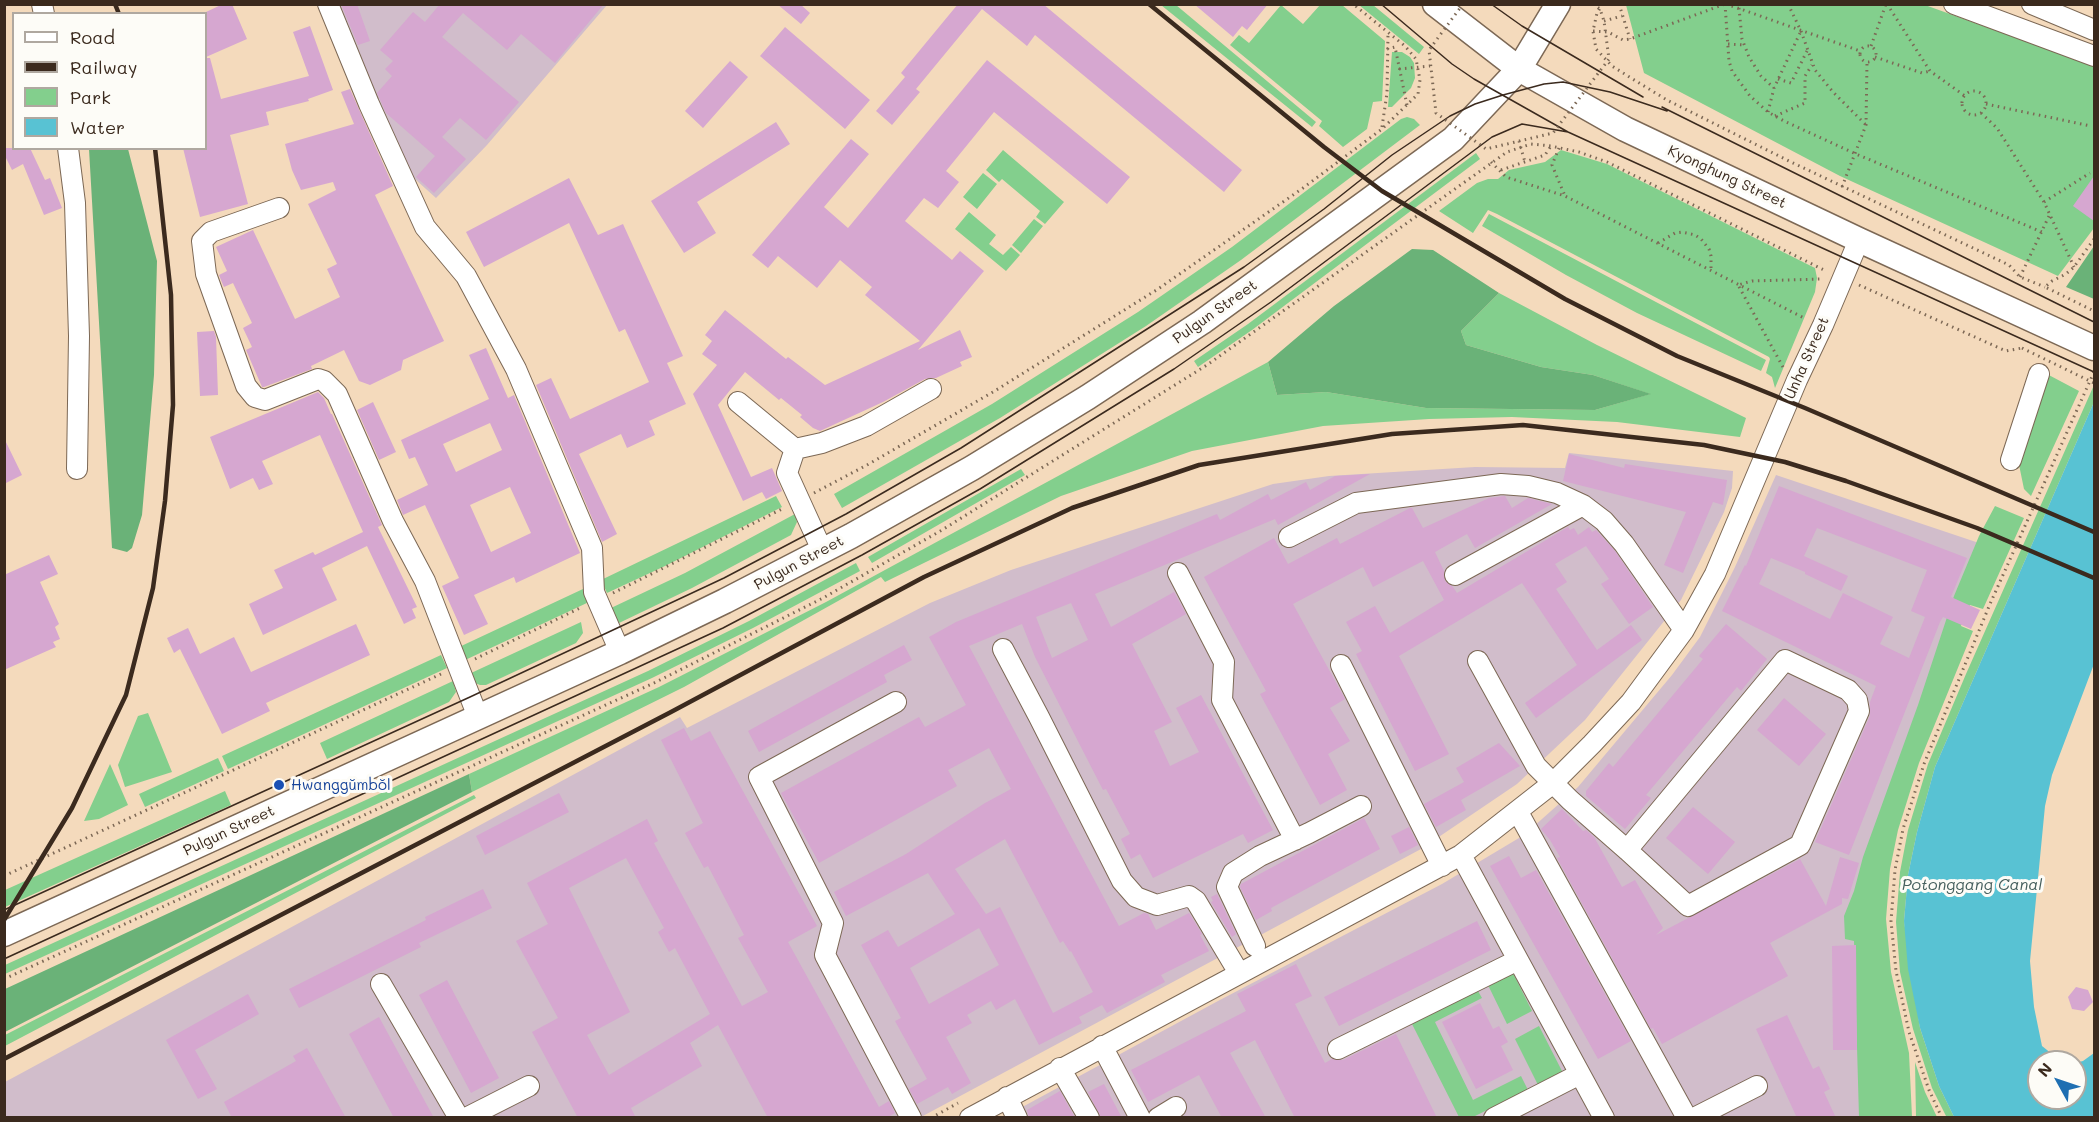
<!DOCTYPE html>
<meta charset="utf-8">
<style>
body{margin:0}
#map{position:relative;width:2099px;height:1122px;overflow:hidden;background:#f4dabc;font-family:Mali,sans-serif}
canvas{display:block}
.frame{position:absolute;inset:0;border:6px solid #3b2a1e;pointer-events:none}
.legend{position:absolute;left:12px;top:12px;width:195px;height:138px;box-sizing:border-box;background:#fdfcf7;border:2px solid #afa8a0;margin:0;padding:8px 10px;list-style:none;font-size:18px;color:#3b2a1e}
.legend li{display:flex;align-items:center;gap:12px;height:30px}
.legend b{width:30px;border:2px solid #afa8a0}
.north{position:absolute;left:2027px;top:1050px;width:60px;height:60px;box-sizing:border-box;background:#fdfcf7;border:2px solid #afa8a0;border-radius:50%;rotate:310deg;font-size:16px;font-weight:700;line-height:24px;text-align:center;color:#3b2a1e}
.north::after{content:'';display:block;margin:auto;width:21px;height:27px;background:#1f6fb2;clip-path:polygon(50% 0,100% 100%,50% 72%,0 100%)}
</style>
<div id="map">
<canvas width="2099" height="1122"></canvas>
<div class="frame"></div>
<ul class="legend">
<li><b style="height:8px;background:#fff"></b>Road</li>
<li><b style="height:8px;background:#3b2a1e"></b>Railway</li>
<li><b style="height:16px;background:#83cf8d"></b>Park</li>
<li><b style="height:16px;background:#58c2d3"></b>Water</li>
</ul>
<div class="north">N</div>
</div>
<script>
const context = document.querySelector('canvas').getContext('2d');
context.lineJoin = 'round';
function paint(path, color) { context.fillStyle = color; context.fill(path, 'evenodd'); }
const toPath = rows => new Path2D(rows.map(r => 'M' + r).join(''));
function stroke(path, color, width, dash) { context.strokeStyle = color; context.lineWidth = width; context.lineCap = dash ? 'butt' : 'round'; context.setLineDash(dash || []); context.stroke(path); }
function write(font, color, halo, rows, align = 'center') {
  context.font = font + ' Mali,sans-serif'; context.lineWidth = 6; context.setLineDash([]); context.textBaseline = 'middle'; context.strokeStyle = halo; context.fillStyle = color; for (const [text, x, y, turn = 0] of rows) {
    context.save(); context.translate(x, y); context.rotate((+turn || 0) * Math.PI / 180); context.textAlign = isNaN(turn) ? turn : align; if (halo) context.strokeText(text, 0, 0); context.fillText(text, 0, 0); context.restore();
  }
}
paint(toPath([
 [335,5,607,5,487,145,436,198,406,171],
 [1569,453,1733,471,1732,488,1724,512,1681,600,1585,720,1517,784,1421,849,921,1117,5,1118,5,1082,680,717,687,728,930,603,1011,570,1273,484,1329,476,1475,467,1565,468],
 [1776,475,1979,543,1878,840,1876,1117,1002,1118,1218,1001,1442,884,1524,835,1578,787,1672,675,1700,637,1735,567]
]), '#d1bdcb');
paint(toPath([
 [1161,5,1176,5,1316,122,1312,127],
 [1281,5,1303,24,1320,5,1342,5,1385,41,1382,101,1373,102,1367,129,1343,147,1319,126,1322,121,1230,45,1239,35,1249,43],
 [1359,5,1373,5,1424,47,1419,54],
 [1626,5,1925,5,2094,66,2094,228,2058,276,1840,176,1644,73],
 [1392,52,1402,52,1410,57,1414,63,1415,78,1411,88,1392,107,1388,107],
 [1407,117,1414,119,1420,125,1241,260,1146,326,1000,418,842,508,834,494,992,404,1138,312,1232,247,1401,119],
 [1003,150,1064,202,1045,224,1036,217,1040,211,1002,179,999,182,986,170],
 [1561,150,1607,164,1815,268,1817,278,1815,292,1775,388,1772,377,1766,373,1770,359,1769,357,1497,214,1488,210,1473,233,1439,211,1477,183,1488,179,1498,179,1509,170,1545,162],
 [1476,153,1480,159,1252,330,1198,367,1194,361,1248,324],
 [983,173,997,184,977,209,963,197],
 [969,212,996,235,989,244,1003,255,1011,247,1020,255,1006,271,955,229],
 [1489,214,1766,360,1761,371,1637,313,1566,275,1482,226],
 [1034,219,1043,226,1021,253,1012,245],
 [1499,293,1597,345,1746,418,1740,437,1617,422,1512,417,1429,419,1323,426,1192,451,1061,496,885,582,881,577,684,687,472,792,469,774,659,687,826,602,1268,362,1277,395,1326,392,1426,408,1595,410,1650,394,1593,375,1541,367,1466,345,1461,331],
 [2045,373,2079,391,2031,496,2024,489,2017,455],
 [2094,385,2094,402,1935,767,1917,832,1908,875,1904,921,1920,1028,1939,1086,1954,1117,1947,1118,1932,1088,1913,1029,1900,972,1896,922,1900,872,1908,830,1928,764,1966,674],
 [1021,469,1025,475,872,563,868,557],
 [776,496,782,507,665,566,607,593,601,580],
 [1995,506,2024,518,1983,609,1970,605,1961,626,1973,631,1919,763,1898,830,1890,869,1886,919,1891,972,1909,1053,1912,1117,1859,1117,1854,941,1845,939,1844,916,1854,891,1863,857,1918,705,1954,596,1979,536],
 [795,514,797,522,791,535,692,588,619,623,611,608,685,573],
 [856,563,860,571,753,628,652,678,5,974,5,965,648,671,749,621],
 [583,589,589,602,463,661,457,648],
 [581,622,583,633,576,643,486,685,480,685,475,683,469,674],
 [441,655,447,668,228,769,222,756],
 [453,681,456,692,449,702,327,759,320,743],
 [148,713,172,772,125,787,118,765,138,716],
 [218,758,224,771,145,807,139,794],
 [110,764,128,805,99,819,84,821],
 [225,791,231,805,5,907,5,890],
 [474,795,476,798,5,1046,5,1035],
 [1513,973,1532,1011,1507,1024,1488,985],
 [1478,991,1482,998,1435,1022,1473,1100,1521,1076,1528,1090,1473,1117,1459,1117,1412,1024],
 [1539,1026,1563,1073,1538,1085,1515,1039],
 [1915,1062,1925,1092,1937,1117,1916,1117]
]), '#83cf8d');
paint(toPath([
 [89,149,128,149,157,261,154,375,142,515,132,548,127,552,112,548],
 [2094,246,2094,299,2066,287],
 [1412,249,1433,250,1499,293,1461,331,1466,345,1541,367,1593,375,1651,394,1595,410,1426,408,1326,392,1277,395,1268,362,1334,306],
 [469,774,472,792,5,1032,5,989]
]), '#6ab278');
paint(toPath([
 [2094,402,2094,664,2052,775,2045,806,2030,961,2034,1007,2042,1046,2062,1062,2066,1062,2039,1062,2039,1098,2075,1098,2075,1063,2083,1061,2094,1053,2094,1117,1954,1117,1939,1086,1920,1028,1908,969,1904,921,1908,875,1917,832,1935,767]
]), '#58c2d3');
paint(toPath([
 [223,4,232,4,247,39,206,57,206,12],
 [341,4,357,4,370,41,358,45],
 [440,4,604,4,555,63,521,34,507,50,463,13,442,37,519,102,486,140,460,118,442,137,466,159,434,193,416,177,435,156,386,113,377,93,392,76,385,69,393,61,380,50,413,12,425,22],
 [777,4,800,4,810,13,801,24],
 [958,4,1043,4,1242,170,1224,192,1035,35,1027,46,982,9,916,89,920,92,892,125,876,111,905,77,901,73],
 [1194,4,1268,4,1247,30,1242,26,1233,37],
 [310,26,333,90,308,99,309,101,266,112,269,125,230,135,248,204,200,217,183,148,206,148,206,58,210,58,221,99,309,76,293,32],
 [785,27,870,100,845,129,760,56],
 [987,60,1130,177,1107,204,994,112,946,171,959,182,938,208,924,198,905,221,952,260,960,251,984,271,918,350,960,330,972,357,960,362,962,366,936,378,925,379,883,402,820,431,813,428,800,417,802,415,781,398,779,400,745,372,718,405,751,477,772,468,782,491,766,499,762,492,743,501,693,394,717,365,702,354,712,341,705,335,725,310,786,359,788,357,825,385,920,341,865,295,872,287,840,260,817,288,778,256,768,268,752,255,851,139,869,154,824,207,848,228],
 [730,61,748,77,703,128,685,111],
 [350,89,393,186,375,195,444,341,403,360,401,370,370,385,359,381,344,350,311,366,312,369,264,387,262,387,246,350,252,347,243,328,252,323,233,283,224,287,223,285,219,275,227,271,216,247,253,230,295,319,340,297,327,269,337,264,308,204,336,190,333,182,301,190,292,170,285,144,354,124,341,92],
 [776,122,790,144,697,202,716,233,684,253,651,201],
 [4,148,30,148,45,180,50,178,62,208,44,215,23,164,12,170,4,154],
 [2094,176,2094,221,2073,206],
 [569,178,598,235,623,224,683,356,667,363,686,404,649,421,655,435,627,448,621,434,579,454,617,534,602,542,536,385,551,378,570,419,649,382,625,329,619,332,569,223,484,267,466,232],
 [214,331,216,337,218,395,200,396,197,332],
 [486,348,508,398,514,395,580,553,516,583,514,577,474,595,488,624,464,635,442,586,459,578,425,505,403,515,397,500,428,485,415,457,409,459,401,440,489,399,469,355],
 [490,423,502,450,456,472,443,444],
 [510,487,531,533,491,552,470,505],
 [318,392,324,398,331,414,332,414,382,525,378,527,417,607,412,609,416,618,404,624,367,546,322,568,337,600,263,635,249,604,283,588,274,570,313,552,315,555,363,532,320,435,262,461,273,484,259,490,253,478,230,489,210,437],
 [373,402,396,452,379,460,357,410],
 [4,438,22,475,4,484],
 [1569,454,1624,468,1625,464,1727,480,1723,505,1713,502,1683,573,1664,565,1686,512,1563,481],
 [1370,474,1278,525,1275,519,1095,594,1111,627,1174,592,1186,614,1132,644,1172,722,1154,731,1170,766,1199,752,1176,708,1201,695,1273,830,1248,843,1243,834,1153,878,1140,854,1131,859,1121,839,1130,834,1106,789,1103,790,1084,753,1035,657,1022,624,969,646,1119,926,1144,913,1148,914,1156,930,1189,913,1202,934,1200,935,1209,951,1161,975,1165,982,1107,1013,1102,1005,1079,1017,1082,1023,1039,1045,1015,999,996,1010,991,1001,967,1015,972,1023,946,1037,971,1083,952,1094,948,1087,917,1104,909,1089,927,1079,895,1021,901,1018,861,945,888,930,898,947,955,914,928,873,846,916,834,892,906,854,985,803,1011,789,989,748,948,770,957,786,819,863,781,793,919,717,925,727,966,705,929,637,956,622,1217,514,1220,520,1268,494,1271,500,1306,482,1310,490,1335,476],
 [1071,603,1088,640,1052,658,1036,617],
 [1005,839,1060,943,1063,941,1070,952,1071,951,1093,992,1053,1013,1000,907,986,914,955,869],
 [979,928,999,965,929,1004,910,968],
 [1779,486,1967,558,1951,597,1980,610,1971,629,1943,617,1940,622,1849,855,1815,842,1870,716,1870,702,1876,686,1722,611,1745,565,1746,566],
 [1817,528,1927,570,1911,611,1925,617,1909,658,1880,644,1893,617,1843,593,1830,619,1759,584,1771,558,1805,572,1805,574,1841,591,1848,576,1804,556],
 [1505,496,1512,508,1528,498,1552,504,1475,548,1467,534,1435,552,1444,571,1445,581,1453,587,1457,593,1568,527,1570,530,1574,528,1578,535,1589,527,1592,532,1596,530,1615,551,1653,607,1629,624,1601,584,1609,579,1586,546,1555,564,1567,582,1556,589,1597,650,1631,625,1642,640,1536,718,1525,703,1577,665,1522,583,1399,656,1449,754,1415,771,1356,654,1362,651,1346,622,1375,606,1390,633,1444,600,1423,561,1373,587,1363,567,1293,604,1345,699,1330,708,1350,741,1328,754,1347,790,1320,805,1260,694,1266,691,1204,577,1274,538,1288,564,1337,538,1340,544,1410,508,1412,508,1423,528,1489,498],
 [49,555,58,574,40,582,59,624,55,627,60,639,53,642,56,647,4,670,4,575],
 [356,624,370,655,266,703,270,711,222,734,180,649,174,653,167,638,188,628,200,654,234,637,251,672],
 [1726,624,1767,659,1741,691,1737,687,1646,795,1651,798,1625,829,1586,796,1586,791,1609,763,1613,767,1703,659,1699,656],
 [904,645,912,660,884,675,887,682,759,752,748,731],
 [1784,698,1826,734,1799,766,1757,730],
 [684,728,691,741,710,731,817,926,788,942,879,1107,889,1101,895,1113,886,1118,768,1118,718,1025,690,1043,702,1066,631,1108,636,1118,578,1118,532,1032,558,1018,516,941,548,924,527,883,647,819,658,841,654,843,742,1006,768,992,738,938,744,935,708,866,704,868,685,833,703,823,661,740],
 [626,858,664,928,658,932,669,952,675,948,710,1014,609,1075,587,1035,630,1012,569,888],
 [1499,743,1520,766,1461,800,1466,810,1436,827,1424,804,1464,782,1456,768],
 [559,793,569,812,485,855,476,836],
 [1693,807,1735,842,1708,874,1666,838],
 [1562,809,1583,831,1586,830,1594,837,1622,887,1635,880,1663,928,1656,935,1800,859,1826,906,1840,857,1859,863,1848,899,1842,898,1842,904,1770,943,1788,976,1662,1044,1653,1028,1651,1029,1557,858,1560,857,1550,840,1541,829],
 [1364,818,1380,849,1271,908,1272,911,1256,920,1240,887,1241,884],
 [1409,827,1418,845,1400,854,1391,836],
 [1509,856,1521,878,1536,870,1631,1041,1598,1059,1490,866],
 [483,889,492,908,419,943,421,947,299,1008,289,989,426,920,425,917],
 [1217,894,1236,934,1232,937,1211,902,1213,901,1211,897],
 [1477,921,1491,950,1339,1026,1324,997],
 [1856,945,1857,1050,1833,1050,1832,946],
 [1296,964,1312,996,1295,1004,1325,1063,1332,1059,1343,1060,1396,1034,1437,1118,1295,1118,1255,1040,1230,1053,1266,1118,1222,1118,1199,1075,1148,1102,1131,1070,1246,1011,1237,994],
 [447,980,499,1078,471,1093,419,995],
 [2076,987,2088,990,2093,1002,2084,1011,2072,1009,2068,997],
 [248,994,259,1014,195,1050,217,1089,198,1099,166,1040],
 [1480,1003,1493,1029,1499,1026,1508,1042,1501,1046,1513,1070,1476,1089,1442,1022],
 [1787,1015,1813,1069,1819,1066,1830,1089,1824,1092,1836,1118,1797,1118,1756,1029],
 [379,1017,434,1118,394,1118,349,1034],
 [307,1048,346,1118,232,1118,224,1102,296,1061,293,1056],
 [1104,1084,1122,1118,1101,1118,1088,1092],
 [1060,1091,1075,1118,1029,1118,1027,1110]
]), '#d6a7d0');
const minor = toPath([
 [42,4,44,14],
 [328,4,369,104,425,227,466,276,516,369,592,548,594,592,620,652],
 [1954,4,2094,56],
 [2032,4,2094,30],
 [68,148,75,203,79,336,77,469],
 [279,208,211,232,202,241,206,274,246,386,255,397,265,400,318,379,324,381,337,394,393,521,425,581,478,717],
 [738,402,795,449,787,473,822,550],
 [795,449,822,443,866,426,931,389],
 [2011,460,2039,374],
 [1289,537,1356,503,1501,484,1528,486,1557,493,1583,505,1604,521,1624,544,1684,630],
 [1178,573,1224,662,1222,700,1295,840],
 [1455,575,1583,505],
 [1003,649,1039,717,1122,881,1136,897,1157,905,1189,896,1196,901,1239,973],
 [1478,661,1536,766,1570,800,1627,850,1688,906,1800,845,1859,711,1857,700,1848,690,1785,660,1627,850],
 [1341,665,1442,866],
 [896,702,759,777,833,923,825,955,911,1118],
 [1518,812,1687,1118],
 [1461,855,1604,1118],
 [1255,946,1227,887,1233,873,1260,856,1309,833,1361,806],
 [381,984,459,1118],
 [1102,1046,1140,1118],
 [1338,1049,1518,960],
 [1060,1068,1089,1118],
 [1007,1097,1017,1118],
 [466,1118,529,1086],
 [970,1118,1461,855,1553,783,1592,744,1631,702,1684,630,1715,574,1797,380,1823,325,1859,240],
 [1158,1118,1176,1107],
 [1494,1118,1580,1074],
 [1694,1118,1757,1086]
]);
const major = toPath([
 [1435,4,1519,69,1625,129,1859,240,2094,348],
 [4,934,620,652,725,601,851,536,972,468,1088,397,1202,322,1453,139,1519,69,1558,4]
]);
stroke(minor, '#7c6855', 22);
stroke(major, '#7c6855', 27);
stroke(toPath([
 [1603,4,1597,13,1593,31,1596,49,1612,66,1631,78,1667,100,1791,162,2009,265,2020,277,2045,287],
 [1619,4,1630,39],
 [1725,4,1729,61,1732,71,1750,96,1768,112,1784,121,1856,154,2042,232],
 [1726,4,1860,51],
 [1788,4,1801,31,1815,70,1833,92,1866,125],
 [1887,4,1930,71,1965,96],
 [1739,8,1742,39,1749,57,1761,76,1774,88],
 [1604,21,1622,16],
 [1593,31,1608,32,1623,40,1630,39,1725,4],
 [1728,44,1744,45],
 [1871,46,1886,4],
 '1860 54a8 8 0 1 1 16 0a8 8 0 1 1-16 0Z',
 [1387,49,1395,47,1407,105],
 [1875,57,1922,73,1930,71],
 [1778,79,1791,83,1807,51],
 '1962 103a12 12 0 1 1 24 0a12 12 0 1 1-24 0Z',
 [1986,104,2091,126],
 [1768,112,1774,88,1801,31],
 [1981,113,1997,128,2044,202,2074,267],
 [1775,116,1805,103,1805,76,1812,65],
 [1382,127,1387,93,1388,34],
 [1559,148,1552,165,1565,196],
 [1491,162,1506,177,1565,196,1806,319],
 [1501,170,1545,155,1551,146],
 [1842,187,1866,125,1867,62],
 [2044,202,2090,173],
 [2094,239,2074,267,2066,274,2052,281,2045,287,2094,311],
 [1658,243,1675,233,1682,232,1695,235,1701,239,1709,249,1711,256,1711,271],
 [2020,277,2049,216],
 [1859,285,2006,351,2022,348],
 [1783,367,1738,285,1752,281,1822,279],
 [814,493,867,465,993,392,1158,289,1303,188,1382,129,1418,94,1420,80,1416,59,1405,46,1353,4],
 [613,593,784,508],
 [475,659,582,607],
 [4,876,441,674],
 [4,979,654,683,823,598,942,530,1207,365,1507,152,1531,144,1551,146,1579,152,1607,162,1826,271],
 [931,1118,958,1103],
 [1942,1118,1929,1090,1909,1032,1896,971,1891,921,1895,870,1903,829,1924,764,1990,604,2094,372]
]), '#7c6855', 3, [1.5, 4.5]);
stroke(minor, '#fff', 20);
stroke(major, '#fff', 24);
stroke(toPath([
 [1381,4,1452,64,1474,79,1568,132,2094,372],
 [1491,4,1522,26,1643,97],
 [1662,107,2094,322],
 [4,910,470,697,724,578,846,514,961,448,1244,267,1324,209,1392,155,1450,116,1475,104,1503,95,1544,84,1563,82,1610,92,1667,111],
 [4,959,723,628,862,555,980,489,1174,369,1271,302,1492,137,1522,124,1568,132]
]), '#3b2a1e', 1.5);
stroke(toPath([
 [115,4,119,14],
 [1149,4,1324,147,1382,191,1565,299,1677,356,1805,408,2094,532],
 [4,920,72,808,126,695,153,588,165,501,173,405,171,295,155,148],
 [4,1059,671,712,924,577,1072,508,1199,465,1392,434,1523,425,1704,445,1785,462,1846,481,1977,528,2094,578]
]), '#3b2a1e', 4.5);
stroke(toPath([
 [1463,4,1429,50,1436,113,1486,149,1553,133,1609,59,1604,21,1600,9,1593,4],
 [1399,69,1430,66],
 [1519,141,1525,162],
 [2022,348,2094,383]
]), '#7c6855', 3, [1.5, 4.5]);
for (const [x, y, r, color] of [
 [279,785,6,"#1a4fb4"]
]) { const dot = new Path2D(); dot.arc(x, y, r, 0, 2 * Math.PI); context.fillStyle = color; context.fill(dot); stroke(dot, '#fdfcf7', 2); }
write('15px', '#3b2a1e', '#fdfcf7', [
 ["Kyonghung Street",1727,177,25],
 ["Pulgun Street",1215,312,-35],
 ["Unha Street",1807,358,-66],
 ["Pulgun Street",799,563,-28],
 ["Pulgun Street",229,831,-25]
]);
write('15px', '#164399', '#fdfcf7', [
 ["Hwanggŭmbŏl",291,785]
], 'left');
write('italic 16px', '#455f5d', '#fdfcf7', [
 ["Potonggang Canal",1972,885]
]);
</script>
